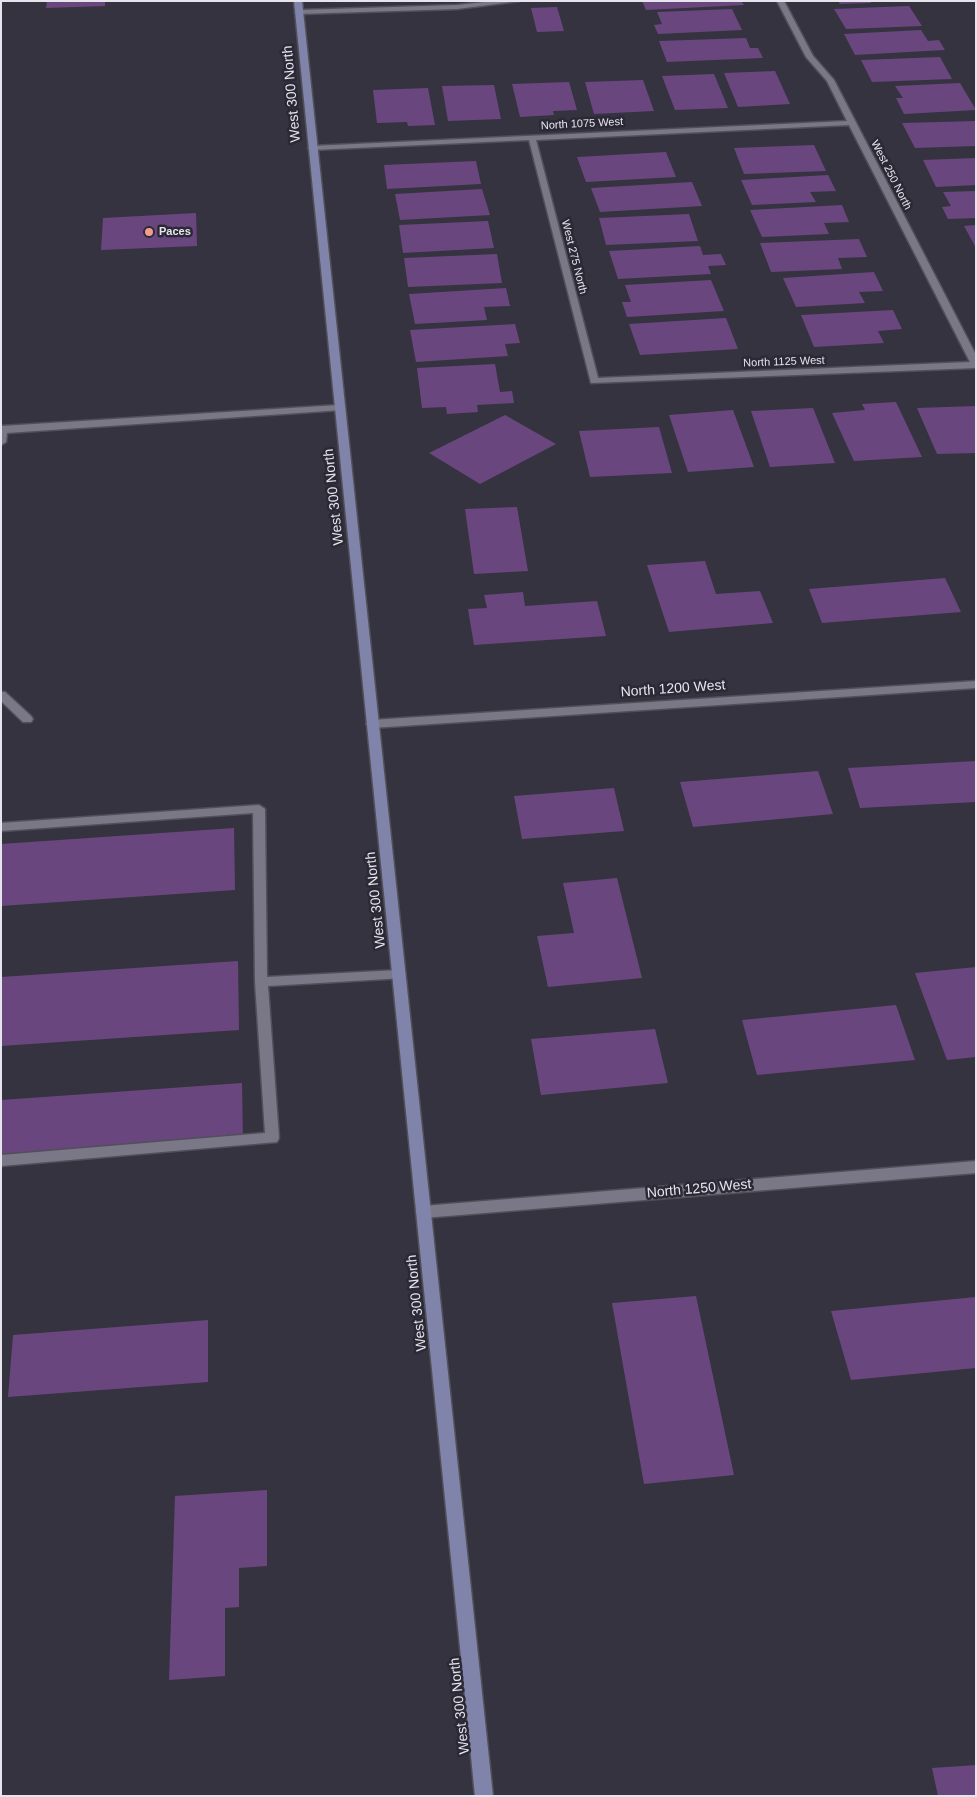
<!DOCTYPE html>
<style>
body{margin:0}
#map{position:relative;width:977px;height:1797px;overflow:hidden;background:#35333f;font-family:Arial,sans-serif}
canvas{display:block}
.frame{position:absolute;inset:0;border:2px solid #e6e5ed;pointer-events:none}
</style>
<div id="map">
<canvas width="977" height="1797"></canvas>
<div class="frame"></div>
</div>
<script>
const context = document.querySelector('canvas').getContext('2d');
context.lineJoin = 'round';
function paint(path, color) { context.fillStyle = color; context.fill(path, 'evenodd'); }
const toPath = rows => new Path2D(rows.map(r => 'M' + r).join(''));
function stroke(path, color, width, dash) { context.strokeStyle = color; context.lineWidth = width; context.lineCap = dash ? 'butt' : 'round'; context.setLineDash(dash || []); context.stroke(path); }
function write(font, color, halo, rows, align = 'center') {
  context.font = font + ' Arial,sans-serif'; context.lineWidth = 5; context.setLineDash([]); context.textBaseline = 'middle'; context.strokeStyle = halo; context.fillStyle = color; for (const [text, x, y, turn = 0] of rows) {
    context.save(); context.translate(x, y); context.rotate((+turn || 0) * Math.PI / 180); context.textAlign = isNaN(turn) ? turn : align; if (halo) context.strokeText(text, 0, 0); context.fillText(text, 0, 0); context.restore();
  }
}
paint(toPath([
 [47,1,105,1,105,6,46,8],
 [642,1,741,1,744,5,646,10],
 [838,1,871,1,871,3,840,4],
 [909,6,922,26,846,29,834,9],
 [557,7,564,31,537,32,531,8],
 [732,9,742,30,658,34,654,25,662,24,657,12],
 [921,30,928,41,939,40,945,50,855,55,844,34],
 [746,38,750,48,758,48,763,58,667,62,659,41],
 [940,57,952,79,872,82,861,60],
 [775,71,790,104,738,107,724,73],
 [714,74,728,108,675,110,662,76],
 [643,80,654,111,594,114,585,82],
 [569,82,577,110,553,111,554,115,520,117,512,84],
 [960,83,976,110,904,114,896,98,903,98,895,86],
 [494,85,501,119,448,121,442,86],
 [428,88,435,125,408,126,407,122,377,123,373,90],
 [976,121,976,146,915,148,902,123],
 [814,145,826,171,744,174,734,148],
 [666,152,676,177,586,182,577,157],
 [976,158,976,185,936,187,923,160],
 [476,161,481,184,387,189,384,165],
 [828,175,836,191,810,192,816,202,752,205,741,180],
 [692,182,702,206,600,212,591,188],
 [482,189,490,215,400,220,395,194],
 [976,191,976,218,948,219,942,207,951,206,943,192],
 [842,205,849,222,824,223,829,234,762,237,750,210],
 [196,213,197,246,101,250,103,218],
 [689,214,698,241,606,245,599,218],
 [488,221,494,248,403,253,399,225],
 [976,225,976,248,964,226],
 [859,239,867,257,838,258,842,269,771,272,760,243],
 [700,246,703,255,721,254,726,265,708,266,711,274,618,279,609,251],
 [497,254,502,283,408,287,404,258],
 [874,272,883,291,859,292,865,303,796,307,783,278],
 [711,280,724,311,627,317,622,302,631,302,625,285],
 [506,288,510,306,484,307,487,320,415,324,409,294],
 [893,310,902,329,878,331,884,343,814,347,801,315],
 [726,318,738,349,640,355,629,324],
 [515,324,520,343,505,344,508,356,416,362,410,330],
 [495,364,500,392,512,391,514,403,477,405,478,412,447,414,446,407,422,408,417,368],
 [896,402,922,457,854,461,832,413,865,410,862,404],
 [976,406,976,453,937,454,917,408],
 [813,408,835,463,770,467,751,411],
 [733,410,754,467,688,472,669,415],
 [505,415,556,444,480,484,429,453],
 [659,427,672,473,590,477,579,431],
 [517,507,528,571,474,574,465,509],
 [705,561,716,594,760,591,773,623,669,632,647,565],
 [945,578,961,612,822,623,809,589],
 [523,592,525,606,597,601,606,636,474,645,468,609,487,608,484,595],
 [976,761,976,802,860,808,848,768],
 [818,771,833,814,693,827,680,782],
 [614,788,624,831,522,839,514,796],
 [234,828,235,890,1,906,1,844],
 [617,878,642,978,548,987,537,936,574,933,563,883],
 [238,961,239,1030,1,1046,1,977],
 [976,967,976,1057,947,1060,915,973],
 [896,1005,915,1060,757,1075,742,1020],
 [655,1029,668,1083,541,1095,531,1039],
 [242,1083,243,1142,1,1160,1,1100],
 [696,1296,734,1475,644,1484,612,1303],
 [976,1297,976,1368,851,1380,831,1311],
 [208,1320,208,1382,8,1397,13,1335],
 [267,1490,267,1566,239,1568,239,1607,225,1608,225,1676,169,1680,175,1496],
 [976,1765,976,1796,938,1796,932,1768]
]), '#6a467f');
const service = toPath([
 [493,1,520,1,457,9,299,14,295,12,299,10,457,5,493,1],
 [259,805,265,809,267,977,399,970,404,972,405,975,404,978,268,986,279,1138,277,1142,1,1166,1,1155,265,1133,255,982,253,813,1,831,1,823,259,805]
]);
const minor = toPath([
 [777,1,784,1,813,56,834,80,976,355,976,368,591,383,529,140,312,150,308,148,312,146,847,121,827,81,806,57,777,1],
 [849,125,970,362,598,378,536,140,849,125],
 [339,405,344,408,342,410,7,433,6,442,1,445,2,426,339,405],
 [976,681,976,688,372,728,366,724,372,720,976,681],
 [1,692,5,692,31,716,33,719,31,722,23,722,1,701,1,692],
 [976,1161,976,1173,423,1218,418,1216,416,1212,418,1208,423,1206,976,1161]
]);
const secondary = toPath([
 [294,1,302,1,493,1796,475,1796,294,1]
]);
stroke(service, '#51505a', 3);
stroke(minor, '#51505a', 3);
stroke(secondary, '#51505a', 3);
paint(service, '#7a7886');
paint(minor, '#7a7886');
paint(secondary, '#8084aa');
for (const [x, y, r, color] of [
 [149,232,5,"#f59c91"]
]) { const dot = new Path2D(); dot.arc(x, y, r, 0, 2 * Math.PI); context.fillStyle = color; context.fill(dot); stroke(dot, '#2b2935', 2); }
write('11px', '#e6e5ed', '#2b2935', [
 ["North 1075 West",582,124,-3],
 ["West 250 North",891,175,63],
 ["West 275 North",574,257,76],
 ["North 1125 West",784,362,-2]
]);
write('bold 11px', '#e6e5ed', '#2b2935', [
 ["Paces",159,232]
], 'left');
write('14px', '#e6e5ed', '#2b2935', [
 ["West 300 North",292,94,-95],
 ["West 300 North",334,497,-96],
 ["North 1200 West",673,689,-4],
 ["West 300 North",376,900,-96],
 ["North 1250 West",699,1189,-5],
 ["West 300 North",417,1303,-96],
 ["West 300 North",460,1706,-96]
]);
</script>
